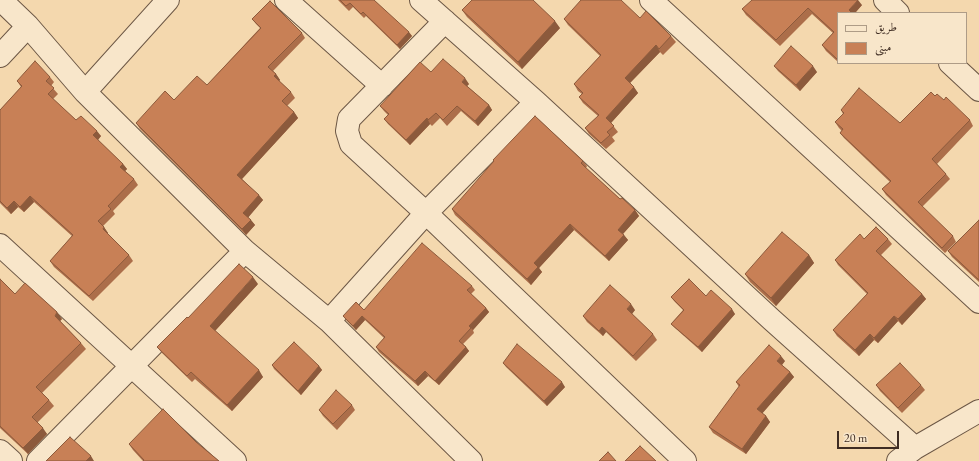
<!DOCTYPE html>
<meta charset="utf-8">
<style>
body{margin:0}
#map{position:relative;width:979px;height:461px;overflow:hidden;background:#f4d8ae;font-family:"EB Garamond",Amiri,serif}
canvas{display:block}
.legend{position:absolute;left:837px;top:12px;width:130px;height:52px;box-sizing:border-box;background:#f8e6ca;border:1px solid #ae9c87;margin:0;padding:5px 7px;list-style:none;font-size:12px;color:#3e2c22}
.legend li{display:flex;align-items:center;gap:8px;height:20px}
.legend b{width:20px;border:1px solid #ae9c87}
.scale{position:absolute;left:837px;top:431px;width:62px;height:18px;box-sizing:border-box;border:2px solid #3e2c22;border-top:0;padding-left:5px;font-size:12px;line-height:14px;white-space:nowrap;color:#3e2c22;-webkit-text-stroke:3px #f8e6ca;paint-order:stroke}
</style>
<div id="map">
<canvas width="979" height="461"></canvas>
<ul class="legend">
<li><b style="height:5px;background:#f8e6ca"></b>طريق</li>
<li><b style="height:11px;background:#c88056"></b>مبنى</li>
</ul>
<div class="scale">20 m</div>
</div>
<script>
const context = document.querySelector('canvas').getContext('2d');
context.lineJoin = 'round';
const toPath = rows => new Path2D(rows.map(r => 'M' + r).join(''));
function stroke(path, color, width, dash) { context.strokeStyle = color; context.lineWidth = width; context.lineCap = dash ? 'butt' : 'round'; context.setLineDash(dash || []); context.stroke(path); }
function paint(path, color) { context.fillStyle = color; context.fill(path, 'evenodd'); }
const street = toPath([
 [1,0,28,26,85,92,245,251,329,321,471,461],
 [286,0,382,86],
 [421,0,536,102,772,320,915,448],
 [651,0,979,302],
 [885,0,898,13],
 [445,21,349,119,347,131,351,144,426,213,685,461],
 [0,56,28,26],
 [950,63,979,90],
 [85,92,168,0],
 [0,245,235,461],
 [329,321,426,213,536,102],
 [0,451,11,461],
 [38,461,245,251],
 [898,461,915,448,979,411]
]);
stroke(street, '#6c5745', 24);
stroke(street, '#f8e6ca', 22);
paint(toPath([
 [338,0,374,0,412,36,400,49,366,16,364,18,353,7,349,11],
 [862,5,855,13,838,13,838,62,826,51,822,45,833,33,812,14,780,46,746,15,742,9],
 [462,10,560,28,522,69,467,17],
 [640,18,671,36,676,42,663,55,660,52,630,83,638,93,611,123,618,132,612,137,615,141,606,149,589,134,585,128,598,116,583,103,579,97,582,94,578,91,574,84,600,56,568,25,564,19],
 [252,19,302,33,305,38,273,71,276,74,280,80,279,81,291,92,295,98,287,106,294,112,298,118,242,179,263,200,248,217,255,225,246,235,140,129,136,123,174,100,207,85,260,28,256,24],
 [774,66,817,72,800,91,778,71],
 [431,72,469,84,467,86,489,105,492,110,478,126,461,111,447,126,440,118,432,126,430,124,410,145,388,124,384,119,388,115,384,111,380,106],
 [50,77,54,82,51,86,58,94,53,99,76,120,101,136,98,140,123,164,127,169,125,171,134,179,138,185,113,211,115,214,103,226,108,233,107,233,129,255,133,261,93,301,54,267,50,261,72,236,34,202,24,212,18,207,11,214,0,203,0,110,21,87,17,81],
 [935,96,944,100,970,120,973,126,937,164,946,174,950,179,922,207,953,236,956,242,945,253,886,195,882,189,890,182,844,138,840,133,842,131,839,128,835,122,843,114,841,110,900,123],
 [583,161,587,166,586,168,620,199,635,210,639,216,623,234,628,240,609,261,574,230,539,268,542,272,531,285,455,215,452,209],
 [979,221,979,282,952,257,948,251],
 [864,239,888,239,892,244,881,255,922,294,926,299,902,325,898,321,878,343,874,340,859,356,837,336,833,330,867,294,838,265,835,260],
 [809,255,814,263,776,306,750,282,745,274],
 [0,279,15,294,62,319,60,321,81,343,86,349,42,393,49,400,54,406,37,423,47,434,28,454,0,428],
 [258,284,215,331,263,377,232,411,195,379,192,382,162,353,157,347,188,318],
 [472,286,475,290,471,294,486,308,489,312,473,330,474,333,463,344,466,347,469,351,439,385,428,376,418,386,379,352,376,347,384,338,365,320,356,330,346,320,343,316,364,310],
 [706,296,735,314,702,352,675,328,671,324,683,310,674,301,671,297],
 [635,310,632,314,653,334,657,340,636,361,606,332,603,336,587,322,583,316],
 [785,361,782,365,790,372,794,377,762,413,766,416,770,422,746,454,713,433,709,427,739,387,736,382],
 [503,363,565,387,547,406,506,367],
 [272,365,319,366,322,370,301,395,274,369],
 [876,385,921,385,925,390,902,413,880,391],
 [352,405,355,410,337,430,323,416,319,410],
 [196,442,143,461,133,450,129,444]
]), '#ac6e4a');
paint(toPath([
 [858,0,862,5,855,13,851,13,849,10],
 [555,21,560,28,522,69,518,62],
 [409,32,412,36,400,49,397,45],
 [656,45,660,52,629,84,625,78],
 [813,66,817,72,800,91,796,85],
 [276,74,280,80,278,82,274,76],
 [465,78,469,84,466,87,462,82],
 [634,87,638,93,610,124,606,118],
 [489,105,492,110,478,126,475,121],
 [294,112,298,118,241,180,237,175],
 [427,118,430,124,410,145,406,140],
 [97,131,101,136,97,141,93,135],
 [123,164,127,169,124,172,120,167],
 [259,195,263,200,247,219,243,213],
 [30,196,34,202,24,212,20,207],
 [14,201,18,207,11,214,7,208],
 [635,210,639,216,622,235,618,230],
 [251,220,255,225,246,235,242,229],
 [570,224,574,230,539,268,542,272,531,285,527,279,534,263],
 [104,227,108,233,107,234,103,229],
 [624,235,628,240,609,261,605,256],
 [809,255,814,263,776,306,771,298],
 [253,277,258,284,214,332,210,326],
 [922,294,926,299,902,325,898,319],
 [631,304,635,310,631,315,627,309],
 [486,308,489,312,473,330,469,326],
 [732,309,735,314,702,352,698,347],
 [57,312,62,319,59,322,55,316],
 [362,316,365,320,356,330,353,326],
 [894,316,898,321,878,343,874,338],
 [602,327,606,332,603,336,599,331],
 [870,334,874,340,859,356,855,350],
 [466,347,469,351,439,385,435,381],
 [781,356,785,361,781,366,777,361],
 [319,366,322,370,301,395,298,391],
 [259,370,263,377,232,411,227,405],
 [425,371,428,376,418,386,415,381],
 [790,372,794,377,761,415,757,409],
 [562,382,565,387,547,406,544,401],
 [766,416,770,422,746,454,742,449],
 [43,428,47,434,28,454,23,448],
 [91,456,94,461,86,461]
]), '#8c5a3c');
const building = toPath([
 [340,0,374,0,409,32,397,45,363,12,361,14,350,3,346,6,340,0],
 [472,0,533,0,555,21,518,62,462,10,472,0],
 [581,0,621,0,640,18,646,11,671,36,659,49,656,45,625,78,634,87,606,118,614,126,607,132,610,135,601,143,585,128,599,115,579,97,583,93,574,84,601,55,564,19,581,0],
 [752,0,858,0,849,10,852,13,838,13,838,57,837,59,822,45,834,32,808,8,776,40,742,9,752,0],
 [270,1,302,33,268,67,276,74,274,76,291,92,282,101,294,112,237,175,259,195,243,213,251,220,242,229,136,123,165,91,174,100,197,76,207,85,261,28,252,19,270,1],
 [791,46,813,66,796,85,774,66,791,46],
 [443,59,465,78,462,82,489,105,475,121,457,106,443,120,436,113,428,120,427,118,406,140,384,119,389,114,380,106,420,62,431,72,443,59],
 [35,61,50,77,46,81,54,88,48,94,76,120,81,116,97,131,93,135,123,164,120,167,134,179,108,206,111,209,98,221,104,227,103,229,129,255,89,296,50,261,73,235,30,196,20,207,14,201,7,208,0,201,0,110,22,86,17,81,35,61],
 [859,88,900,123,931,92,935,96,937,94,944,100,946,97,970,120,932,159,946,174,918,202,953,236,942,248,882,189,891,181,840,133,843,129,835,122,844,113,841,110,859,88],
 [535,116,583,161,581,163,584,166,620,199,622,198,635,210,618,230,624,235,605,256,570,224,534,263,538,267,527,279,452,209,494,161,493,160,535,116],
 [979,220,979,280,948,251,979,220],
 [876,227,888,239,876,251,922,294,898,319,894,316,874,338,870,334,855,350,833,330,868,293,835,260,860,234,864,239,876,227],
 [782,232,809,255,771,298,745,274,782,232],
 [422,243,472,286,467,290,486,308,469,326,471,328,459,341,466,347,435,381,425,371,415,381,376,347,385,337,362,316,353,326,343,316,356,302,364,310,422,243],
 [239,264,253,277,210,326,259,370,227,405,191,372,187,376,157,347,187,317,188,318,239,264],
 [0,279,15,294,25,283,57,312,55,316,81,343,36,387,49,400,32,417,43,428,23,448,0,426,0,279],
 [689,279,706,296,711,290,732,309,698,347,671,324,684,310,671,297,689,279],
 [610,285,631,304,627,309,653,334,633,356,602,327,599,331,583,316,610,285],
 [294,342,319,366,298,391,272,365,294,342],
 [517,344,562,382,544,401,503,363,517,344],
 [769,345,781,356,777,361,790,372,757,409,766,416,742,449,709,427,740,385,736,382,769,345],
 [900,363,921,385,898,408,876,385,900,363],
 [336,390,352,405,333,424,319,410,336,390],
 [163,409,196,442,219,461,143,461,144,460,129,444,163,409],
 [70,437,91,456,86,461,46,461,70,437],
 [640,446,656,461,625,461,640,446],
 [608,452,616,461,599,461,608,452]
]);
paint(building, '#c88056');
stroke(building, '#8c5a3c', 1);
</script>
